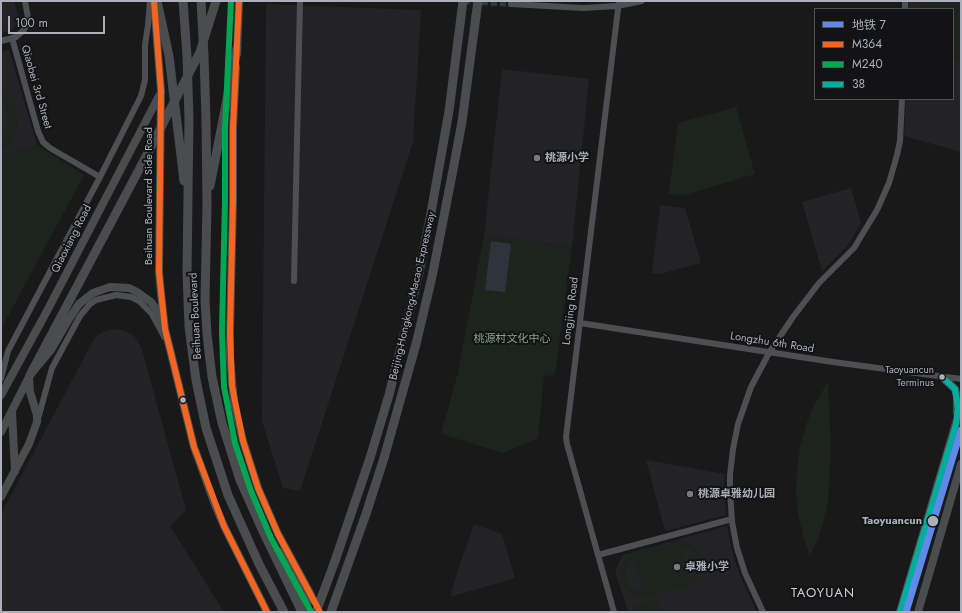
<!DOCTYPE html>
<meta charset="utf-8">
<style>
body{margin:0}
#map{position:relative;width:962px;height:613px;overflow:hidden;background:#19191a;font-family:Jost,"Noto Sans SC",sans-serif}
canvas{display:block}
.frame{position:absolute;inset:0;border:2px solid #abb0ba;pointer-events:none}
.legend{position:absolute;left:814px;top:8px;width:140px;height:92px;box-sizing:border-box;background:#131316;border:1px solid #505258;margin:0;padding:5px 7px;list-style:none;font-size:12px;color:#abb0ba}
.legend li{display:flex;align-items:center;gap:8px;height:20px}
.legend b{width:20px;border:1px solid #505258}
.scale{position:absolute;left:8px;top:16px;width:97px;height:18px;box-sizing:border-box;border:2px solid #abb0ba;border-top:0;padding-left:5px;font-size:12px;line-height:14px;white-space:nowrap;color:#abb0ba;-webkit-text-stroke:3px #131316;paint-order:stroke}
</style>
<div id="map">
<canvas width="962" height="613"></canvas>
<div class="frame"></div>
<ul class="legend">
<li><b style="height:5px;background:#608aea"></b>地铁 7</li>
<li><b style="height:5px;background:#f26522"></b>M364</li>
<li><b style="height:5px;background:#00a651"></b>M240</li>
<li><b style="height:5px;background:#01ad9c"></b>38</li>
</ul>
<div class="scale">100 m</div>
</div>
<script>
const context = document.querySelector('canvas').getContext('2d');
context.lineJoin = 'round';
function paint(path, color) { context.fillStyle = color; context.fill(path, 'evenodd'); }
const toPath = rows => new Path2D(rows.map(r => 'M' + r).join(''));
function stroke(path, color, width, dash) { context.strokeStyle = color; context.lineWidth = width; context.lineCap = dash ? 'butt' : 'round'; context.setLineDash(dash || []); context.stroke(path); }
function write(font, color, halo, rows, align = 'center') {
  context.font = font + ' Jost,"Noto Sans SC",sans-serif'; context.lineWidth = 4; context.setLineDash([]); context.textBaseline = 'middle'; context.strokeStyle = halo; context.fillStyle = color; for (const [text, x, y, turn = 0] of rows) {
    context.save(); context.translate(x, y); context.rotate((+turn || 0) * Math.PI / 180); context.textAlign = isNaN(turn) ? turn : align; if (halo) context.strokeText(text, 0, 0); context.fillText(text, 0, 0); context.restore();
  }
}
paint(toPath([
 [1,1,14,1,19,19,13,30,1,33],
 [908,1,961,1,961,152,904,136,906,99,953,99,953,9,908,9],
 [266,4,421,10,413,142,300,491,283,488,262,421],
 [9,50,37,145,1,156,1,52],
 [502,69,589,79,572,246,484,236],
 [851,188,861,223,849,244,822,271,802,202],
 [660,205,685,208,701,263,660,274,652,273],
 [114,329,121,330,128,332,135,337,139,343,142,350,186,510,170,526,224,612,1,612,1,514,94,339,99,334,106,331],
 [646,460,725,474,724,487,726,515,665,531],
 [474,524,502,534,515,578,450,597,457,573],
 [727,526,732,551,740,576,757,612,628,612,615,570,623,555]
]), '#232326');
paint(toPath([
 [933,1,961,1,961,60,953,60,953,9,919,9,927,3],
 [1,93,10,101,14,106,18,119,18,126,14,138,10,144,1,151,1,142,9,130,10,120,7,110,1,102],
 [736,107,755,174,684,195,669,194,678,123],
 [37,145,84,175,1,329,1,156],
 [484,236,572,246,555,375,544,376,538,438,503,453,441,434,458,372],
 [828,382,831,451,828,501,824,520,818,539,810,556,803,535,798,514,796,491,797,469,800,447,806,425,814,405],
 [680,540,686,541,695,546,702,555,704,566,703,571,697,580,688,586,643,598,632,596,624,589,621,584,619,573,620,567,626,558,635,553],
 [680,547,688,548,695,553,697,557,698,565,697,569,690,578],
 [633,560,634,560,643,592,631,588,626,581,626,569],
 [657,599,661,612,634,612,632,607]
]), '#1d241e');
paint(toPath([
 [491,241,511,244,505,292,485,290]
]), '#2d343b');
stroke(toPath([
 [464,1,511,4]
]), '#36373a', 6, [6, 3]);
stroke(toPath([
 [511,4,583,8,617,6,642,1],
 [905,9,905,1],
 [12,38,38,131,43,142,50,148,100,177],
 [1,41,16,37,24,30,28,18,25,1],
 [294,281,300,1],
 [580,323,833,362,961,379],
 [1,379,8,351,100,177,141,96,145,80,145,45,148,25,150,1],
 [38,419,52,368,80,316,90,304,96,300,116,295,131,297,139,301,152,314,165,338],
 [598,555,732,519],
 [614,612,567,444,566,437,619,1],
 [763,612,745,573,737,548,732,522,730,491,730,475,733,449,738,424,751,387,769,353,793,317,819,283,854,248,877,210,889,183,897,155,900,141,902,99]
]), '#4e4f52', 6);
stroke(toPath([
 [154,2,161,91,159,272,161,294,165,329,194,447,215,505,224,526,267,612],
 [237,54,239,1],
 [236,67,233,128,233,201,230,332,230,357,234,403,243,441,258,488,278,534,311,595],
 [942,377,955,389,957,396,957,413],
 [1,395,47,311,160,94],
 [12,412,15,471],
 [1,432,30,375,51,350,69,319,79,304,93,293,110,287,129,288,137,292,151,302,156,309,161,322],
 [1,497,29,444,37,422,37,415,30,392,29,378],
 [900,612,961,406],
 [918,612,961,464]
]), '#4b4c4e', 8);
stroke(toPath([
 [157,1,169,56,184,181],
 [183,1,187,56,189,119,187,272,189,327,196,380,206,428,228,495,259,564,284,612],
 [201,1,204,56,206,119,207,205,205,300,207,334,212,377,222,423,240,480,261,527,302,612],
 [210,186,237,48],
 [30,375,141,166],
 [279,552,301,588,314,601],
 [335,561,370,458,389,395,418,277,429,224,449,111,463,1],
 [331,612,366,514,384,458,416,344,432,277,453,170,462,122,476,16]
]), '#4b4c4f', 9);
stroke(toPath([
 [476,16,478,1],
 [141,166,200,52,216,1],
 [316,612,335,561]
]), '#4b4c4f', 9);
stroke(toPath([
 [154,1,161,91,159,272,165,329,194,447,224,526,267,612],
 [239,1,233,128,233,201,230,332,232,386,243,441,258,488,278,534,320,612]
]), '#f26522', 6);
stroke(toPath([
 [231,1,225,128,225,201,222,332,224,387,235,443,251,491,271,538,311,612]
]), '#00a651', 6);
stroke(toPath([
 [900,612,956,424,958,409,955,389,942,377]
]), '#01ad9c', 6);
stroke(toPath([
 [906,612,961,430]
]), '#608aea', 7);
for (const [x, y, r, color] of [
 [537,158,4,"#787b82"],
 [942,377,3.5,"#abb0ba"],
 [183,400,3.5,"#abb0ba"],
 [690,494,4,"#787b82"],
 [933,521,6,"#abb0ba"],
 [677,567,4,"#787b82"]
]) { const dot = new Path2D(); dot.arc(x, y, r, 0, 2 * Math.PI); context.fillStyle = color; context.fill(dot); stroke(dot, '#131316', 1.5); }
write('10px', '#abb0ba', '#131316', [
 ["Taoyuancun",934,371],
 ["Terminus",934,384]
], 'right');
write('11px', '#abb0ba', '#131316', [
 ["Qiaobei 3rd Street",36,87,74],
 ["Beihuan Boulevard Side Road",149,196,-90],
 ["Qiaoxiang Road",72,239,-63],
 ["Beijing-Hongkong-Macao Expressway",413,296,-77],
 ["Longjing Road",571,311,-83],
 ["Beihuan Boulevard",196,316,-93],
 ["Longzhu 6th Road",772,343,9]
]);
write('bold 11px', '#abb0ba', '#131316', [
 ["桃源小学",545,158],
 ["桃源卓雅幼儿园",698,494],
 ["卓雅小学",685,567]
], 'left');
write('11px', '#83a485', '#131316', [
 ["桃源村文化中心",512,339]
]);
write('bold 11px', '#abb0ba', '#131316', [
 ["Taoyuancun",922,521]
], 'right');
context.letterSpacing = '1px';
write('13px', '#cccfd6', '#131316', [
 ["TAOYUAN",823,594]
]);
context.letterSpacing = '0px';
</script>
